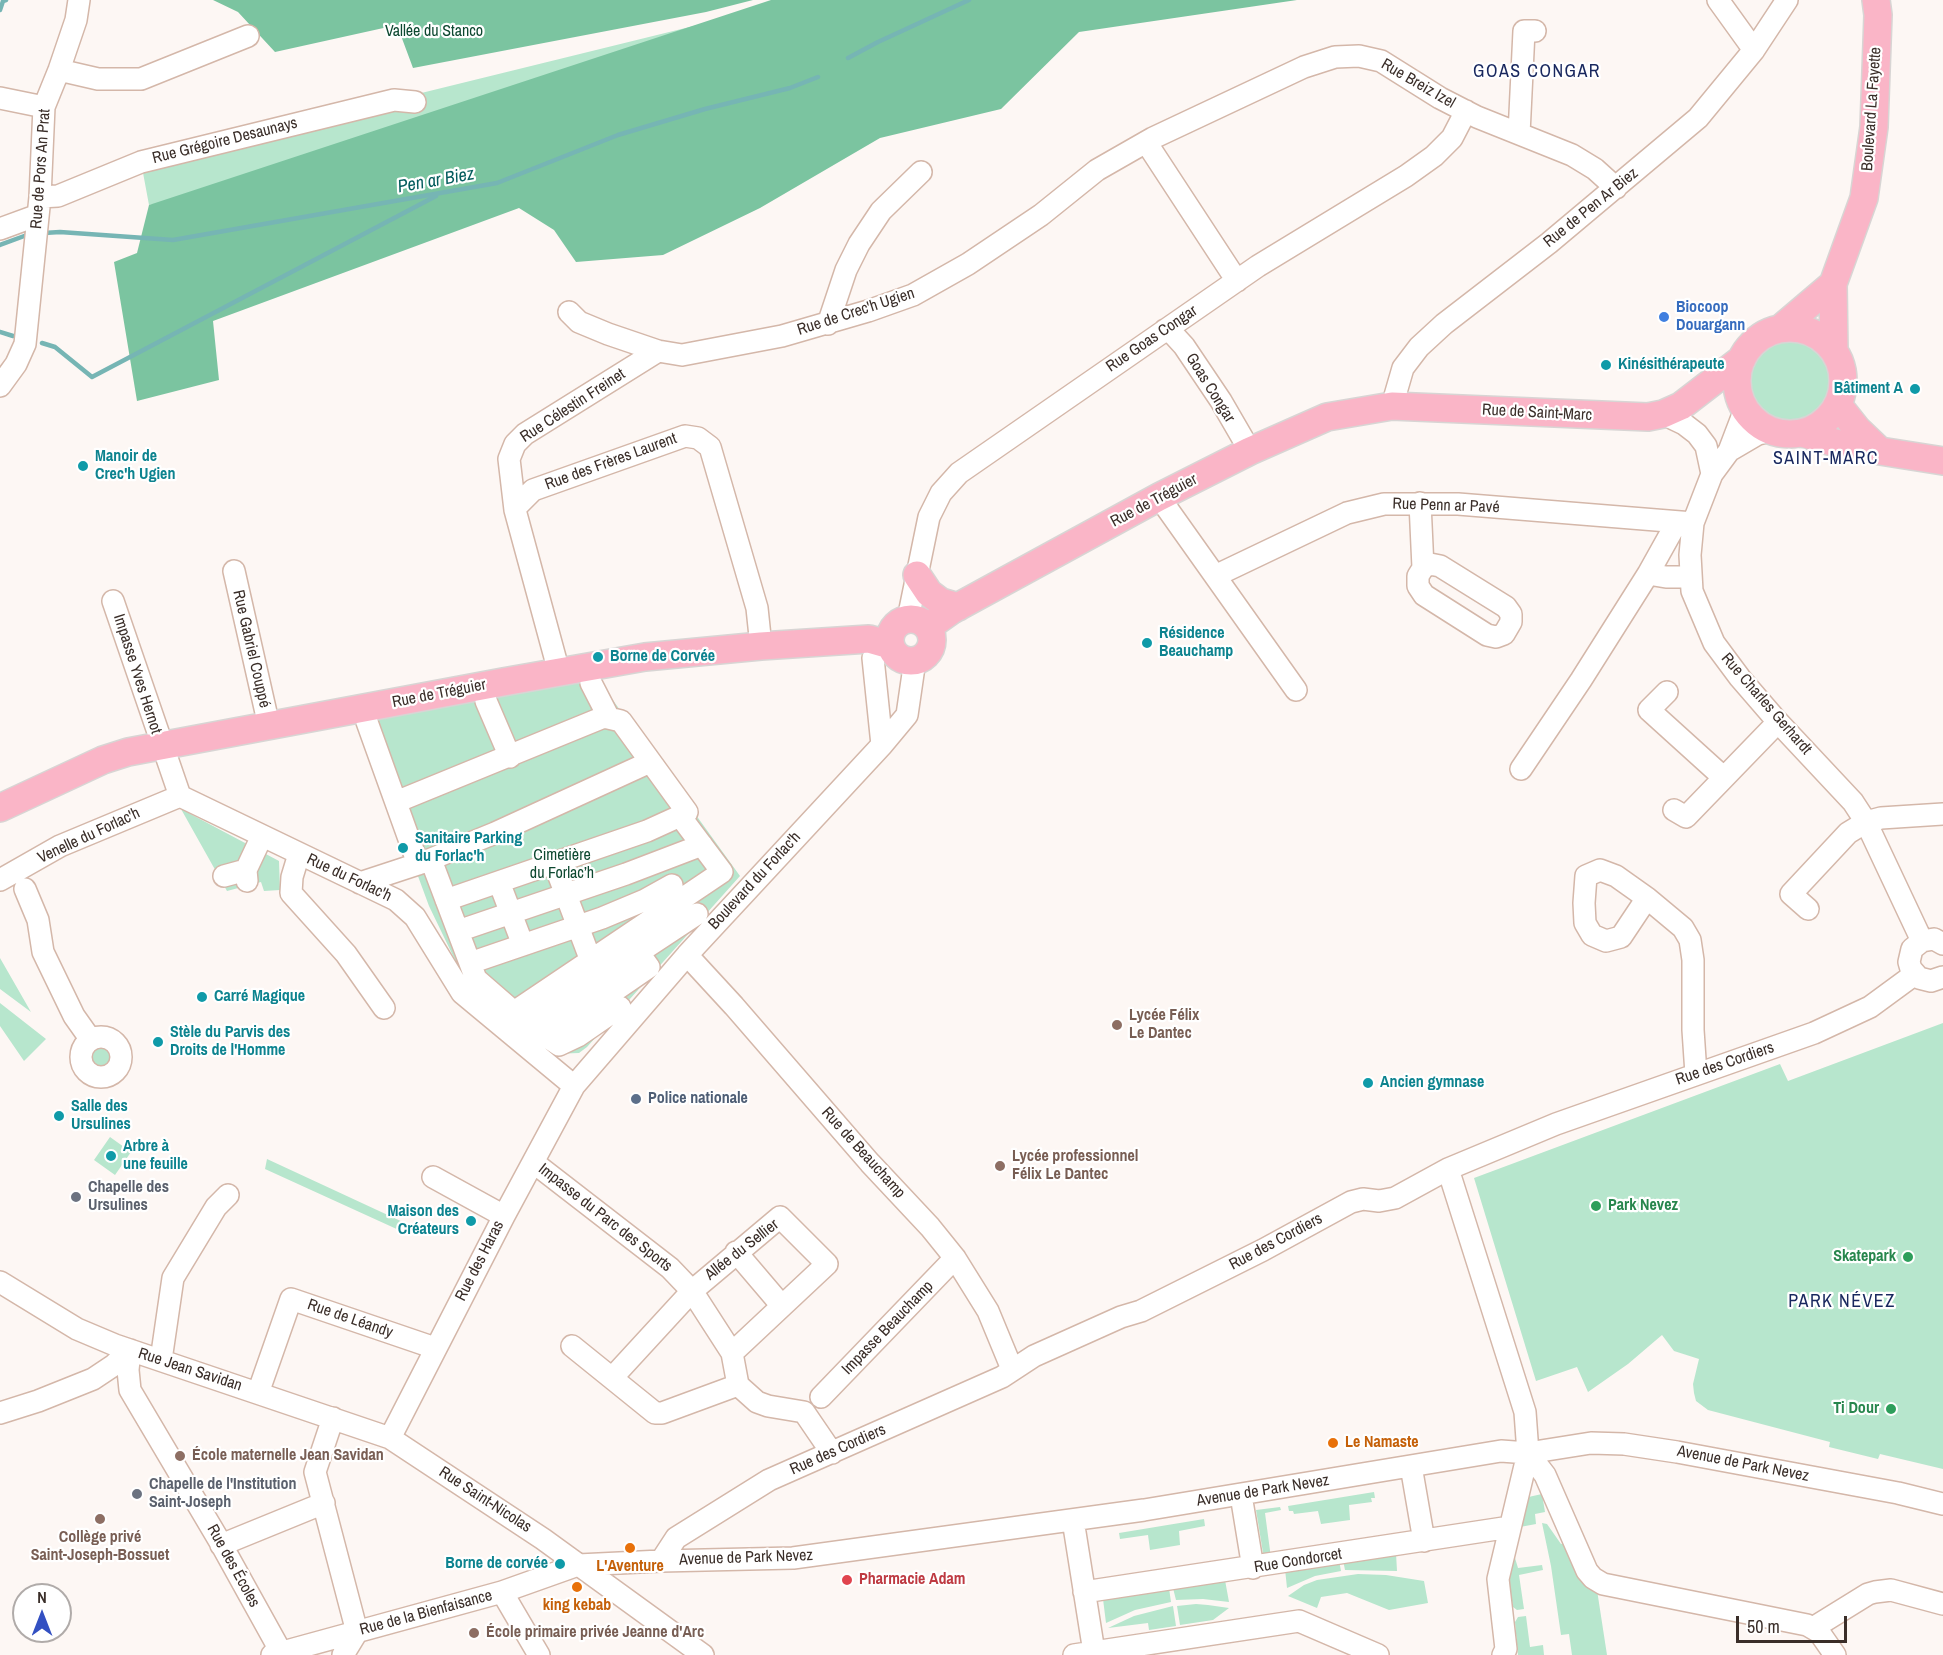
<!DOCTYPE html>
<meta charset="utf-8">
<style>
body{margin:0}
#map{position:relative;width:1943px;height:1655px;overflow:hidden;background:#fdf7f4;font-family:"Archivo Narrow",sans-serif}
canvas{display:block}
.north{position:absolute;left:12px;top:1583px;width:60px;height:60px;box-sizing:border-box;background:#fff;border:2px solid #b0aba9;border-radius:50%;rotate:0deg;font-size:16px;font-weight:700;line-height:24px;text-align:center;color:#3a2e29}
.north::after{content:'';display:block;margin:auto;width:21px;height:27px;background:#3350c2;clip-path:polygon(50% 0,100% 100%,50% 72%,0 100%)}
.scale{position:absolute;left:1736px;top:1616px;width:111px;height:27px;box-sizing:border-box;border:3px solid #3a2e29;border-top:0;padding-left:8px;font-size:18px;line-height:21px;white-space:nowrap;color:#3a2e29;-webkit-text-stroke:4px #fff;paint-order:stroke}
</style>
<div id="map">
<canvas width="1943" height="1655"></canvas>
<div class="north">N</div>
<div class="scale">50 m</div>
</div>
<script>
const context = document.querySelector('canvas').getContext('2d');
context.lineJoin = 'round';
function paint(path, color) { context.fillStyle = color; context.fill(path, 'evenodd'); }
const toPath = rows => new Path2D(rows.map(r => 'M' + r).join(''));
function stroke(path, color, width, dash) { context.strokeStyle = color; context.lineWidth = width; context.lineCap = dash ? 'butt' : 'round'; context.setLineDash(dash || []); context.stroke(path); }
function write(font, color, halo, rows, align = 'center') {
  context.font = font + ' "Archivo Narrow",sans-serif'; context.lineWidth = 4.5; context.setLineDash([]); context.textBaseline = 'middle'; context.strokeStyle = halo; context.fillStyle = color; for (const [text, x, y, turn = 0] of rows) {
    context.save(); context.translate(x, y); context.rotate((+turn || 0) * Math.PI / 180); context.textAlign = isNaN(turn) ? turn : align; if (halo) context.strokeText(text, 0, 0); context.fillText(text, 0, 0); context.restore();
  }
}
paint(toPath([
 [787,3,271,182,149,205,141,162],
 '1746 381a44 44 0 1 1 88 0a44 44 0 1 1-88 0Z',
 [594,674,740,876,587,1047,579,1053,553,1054,468,987,429,906,360,719],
 [181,809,279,861,280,890,264,891,261,882,227,891],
 [0,958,31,1012,0,989],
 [0,1003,46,1039,24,1061,0,1026],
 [1943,1023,1943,1469,1880,1454,1878,1459,1829,1447,1830,1442,1708,1410,1696,1401,1694,1393,1693,1384,1699,1359,1674,1351,1662,1335,1628,1364,1588,1392,1577,1367,1536,1381,1474,1178,1780,1064,1788,1081],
 '88 1057a13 13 0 1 1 26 0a13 13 0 1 1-26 0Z',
 [110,1137,131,1152,115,1175,94,1160],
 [267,1159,405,1223,401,1231,265,1169],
 [1374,1492,1375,1498,1371,1498,1372,1502,1349,1505,1350,1520,1321,1524,1318,1511,1294,1514,1293,1511,1289,1511,1288,1506],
 [1542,1494,1545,1512,1535,1514,1536,1524,1520,1527,1524,1498],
 [1280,1507,1281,1510,1265,1513,1271,1558,1264,1559,1256,1510],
 [1204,1519,1205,1526,1179,1531,1180,1545,1150,1550,1148,1535,1120,1539,1119,1533],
 [1542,1523,1547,1524,1561,1544,1568,1542,1597,1590,1607,1655,1572,1655,1569,1634,1561,1635,1551,1566],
 [1396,1553,1397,1571,1345,1570,1343,1560],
 [1515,1558,1518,1568,1542,1565,1543,1570,1519,1575,1524,1609,1517,1610,1513,1607,1506,1568,1508,1560],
 [1339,1560,1341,1571,1315,1576,1287,1588,1285,1569],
 [1358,1574,1386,1575,1424,1581,1428,1603,1389,1610,1347,1593,1321,1597,1317,1608,1288,1596,1304,1585,1317,1580],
 [1225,1580,1229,1602,1203,1599,1176,1600,1173,1588],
 [1169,1588,1171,1602,1135,1610,1106,1623,1103,1599],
 [1196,1604,1208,1605,1229,1608,1213,1620,1180,1625,1177,1606],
 [1173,1606,1176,1626,1149,1630,1148,1623,1108,1628,1134,1616],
 [1526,1616,1530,1647,1543,1645,1544,1655,1518,1655,1515,1622,1518,1617]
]), '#b7e6cd');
paint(toPath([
 [213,0,753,0,706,12,413,68,397,25,275,52,238,12],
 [771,0,1297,0,1079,32,1001,109,880,138,760,208,663,255,576,262,554,230,519,208,213,321,219,380,137,401,114,262,137,253,149,205]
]), '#7bc4a0');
stroke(toPath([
 [0,10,3,1,6,0],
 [848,58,878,42,969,0],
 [44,233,60,232,173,240,497,183,618,135,705,109,790,88,818,77],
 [0,245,27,235],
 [0,332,13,336],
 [42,343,55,347,92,377,436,196]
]), '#76b5b4', 4.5);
const minor = toPath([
 [1718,0,1754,50],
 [59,70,98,79,141,79,248,36],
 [0,98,44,107],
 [1519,134,1524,31,1535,31],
 [1146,142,1237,281],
 [40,197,58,196,141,162,394,100,415,102],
 [0,229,38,215],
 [569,312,579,322,608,334,658,351,682,355,782,336,868,311,913,295,968,264,1041,215,1097,170,1153,138,1304,67,1335,57,1359,56,1381,61,1440,98,1477,117,1572,155,1595,169,1616,188],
 [828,324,846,270,859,244,881,211,921,172],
 [1165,330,1173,334,1184,346,1221,401,1250,451],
 [0,386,16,364,25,344,40,197,44,107,59,70,76,20,79,0],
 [1392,406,1403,368,1419,347,1444,324,1549,243,1698,118,1754,50,1787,0],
 [1746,412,1742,417,1729,451,1712,474,1693,523,1690,555,1692,591,1714,643,1740,678,1778,722,1853,802,1866,822,1922,941],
 [1663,414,1684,424,1697,434,1706,446,1712,474],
 [1729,451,1758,434,1770,431],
 [1159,497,1296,690],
 [1420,503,1423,568],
 [515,510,509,459,515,444,525,434,658,351],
 [1430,564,1440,566,1506,607,1511,614,1511,622,1504,634,1496,637,1487,635,1424,595,1418,586,1418,576,1423,568,1430,564],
 [234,571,269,726],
 [1648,574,1666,577,1690,577],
 [1215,576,1347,513,1384,504,1458,504,1693,523],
 [113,601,180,796,396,900,415,917,462,993,574,1086],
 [908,619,929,517,941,493,959,473,1258,266,1406,176,1434,156,1452,138,1466,111],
 [559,672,515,510,518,505,533,490,685,436,698,438,710,447,757,608,761,646],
 [591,683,609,718],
 [1667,692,1649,710,1723,777],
 [486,701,510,757],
 [367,722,418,864],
 [882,745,907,715,915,660],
 [1521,769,1581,680,1648,574,1677,522],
 [396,802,604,717,621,721,687,812,680,816,722,872,514,1012],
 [1674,810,1686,817,1778,722],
 [299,854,292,877,291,893,346,954,384,1008],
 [431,860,476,979,529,1025,559,1045,578,1036,620,1007],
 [554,863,591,961],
 [224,876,246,870],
 [0,880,60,846,180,796],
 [247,881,246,870,262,836],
 [499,882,523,945],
 [360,883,424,862,495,833,650,762],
 [25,889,38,920,43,952,74,1016,91,1040],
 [1647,898,1621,937,1606,941,1592,935,1585,923,1584,903,1586,876,1600,870,1616,876,1647,898,1683,928,1690,940,1693,960,1693,1030,1696,1074],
 [446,900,647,831,680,816],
 [1808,909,1791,894,1848,833,1866,822,1881,818,1943,814],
 [458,931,626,874,702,845],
 [1943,944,1934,939,1922,941,1912,949,1909,962,1911,969,1919,978,1931,981,1943,977],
 [687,955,734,1006,870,1163,930,1227,955,1258,988,1311,1012,1369],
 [470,963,602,918,645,900,672,885],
 [529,1025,697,914],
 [547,1037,649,967,639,953],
 '81 1057a20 20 0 1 1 40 0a20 20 0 1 1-40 0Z',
 [533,1162,670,1268,692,1291,732,1353,738,1385,757,1402,768,1406,804,1412,832,1453],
 [1448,1169,1525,1412,1528,1453,1545,1475,1587,1571,1593,1578,1603,1584,1807,1625,1819,1632,1835,1655],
 [433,1177,504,1216],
 [736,1252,782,1306],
 [0,1282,77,1329,115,1345,390,1438,543,1539,703,1655],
 [572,1346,655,1413,662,1413,738,1385],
 [130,1350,128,1370,130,1390,220,1542,281,1652],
 [161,1360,173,1278,216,1207,228,1195],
 [612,1378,692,1291,780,1217,827,1264,732,1353],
 [258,1393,291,1299,435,1348],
 [821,1397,955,1258],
 [0,1413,38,1401,93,1379,114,1365,130,1350],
 [333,1418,315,1472,357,1632],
 [390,1438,504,1216,574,1086,687,955,882,745,873,658],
 [1411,1466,1424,1541],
 [1241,1495,1253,1568],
 [1073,1520,1094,1652],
 [221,1545,324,1503],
 [661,1561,676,1538,769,1480,1002,1377,1034,1356,1121,1317,1141,1311,1263,1250,1351,1202,1363,1199,1379,1201,1395,1198,1448,1169,1556,1124,1814,1033,1870,1007,1915,974],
 [502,1592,539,1655],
 [1084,1592,1510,1527],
 [1813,1628,1868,1594,1875,1592,1891,1590,1943,1604],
 [272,1655,502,1592,578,1565,661,1561,793,1558,1144,1510,1501,1451,1528,1453,1591,1443,1624,1444,1677,1452,1898,1493,1943,1504],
 [343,1655,357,1632],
 [1074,1655,1299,1621,1378,1655],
 [1503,1655,1506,1649,1498,1579,1528,1453]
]);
const major = toPath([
 '1737 381a53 53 0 1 1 106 0a53 53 0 1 1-106 0Z',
 [1780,329,1833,284],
 [1834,351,1833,284,1864,198,1874,127,1878,15,1876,0],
 [1838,405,1857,429,1879,450],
 [1802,433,1842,445,1943,461],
 [917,575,929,593,941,602,958,607],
 '890 640a21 21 0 1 1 42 0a21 21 0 1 1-42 0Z',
 [928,627,952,610,1159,497,1250,451,1327,417,1392,406,1648,417,1663,414,1681,406,1742,359],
 [0,808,103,760,128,752,503,682,645,657,761,646,869,639,890,645]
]);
stroke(minor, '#d4b7a9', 24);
stroke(major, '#d8d5d4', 30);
stroke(minor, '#fff', 21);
stroke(major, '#fab5c7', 27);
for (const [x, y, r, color] of [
 [1664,317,6,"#3f7fe0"],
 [1606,365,6,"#0f9aa8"],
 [1915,389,6,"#0f9aa8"],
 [83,466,6,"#0f9aa8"],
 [1147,643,6,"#0f9aa8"],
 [598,657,6,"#0f9aa8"],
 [403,848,6,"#0f9aa8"],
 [202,997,6,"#0f9aa8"],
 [1117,1025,6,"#8d6e63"],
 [158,1042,6,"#0f9aa8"],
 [1368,1083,6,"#0f9aa8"],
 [636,1099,6,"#5c6f8a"],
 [59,1116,6,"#0f9aa8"],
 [111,1156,6,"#0f9aa8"],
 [1000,1166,6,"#8d6e63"],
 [76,1197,6,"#6b7280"],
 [1596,1206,6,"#2e9e5b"],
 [471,1221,6,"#0f9aa8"],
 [1908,1257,6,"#2e9e5b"],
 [1891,1409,6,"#2e9e5b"],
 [1333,1443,6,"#e8710a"],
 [180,1456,6,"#8d6e63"],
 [137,1494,6,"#6b7280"],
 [100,1519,6,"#8d6e63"],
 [630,1548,6,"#e8710a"],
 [560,1564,6,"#0f9aa8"],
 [847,1580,6,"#e0444e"],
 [577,1587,6,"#e8710a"],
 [474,1633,6,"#8d6e63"]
]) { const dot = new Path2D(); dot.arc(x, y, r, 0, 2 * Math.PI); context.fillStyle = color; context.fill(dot); stroke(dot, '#fff', 2); }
write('16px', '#0d4830', '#fff', [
 ["Vallée du Stanco",434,32],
 ["Cimetière",562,856],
 ["du Forlac’h",562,874]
]);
write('16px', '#3a2e29', '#fff', [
 ["Rue Breiz Izel",1418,84,30],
 ["Boulevard La Fayette",1872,109,-86],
 ["Rue Grégoire Desaunays",225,141,-14],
 ["Rue de Pors An Prat",41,169,-86],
 ["Rue de Pen Ar Biez",1591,208,-39],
 ["Rue de Crec'h Ugien",856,312,-18],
 ["Rue Goas Congar",1152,339,-34],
 ["Goas Congar",1210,388,58],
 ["Rue Célestin Freinet",573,406,-33],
 ["Rue de Saint-Marc",1537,413,3],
 ["Rue des Frères Laurent",611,462,-20],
 ["Rue de Tréguier",1154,501,-28],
 ["Rue Penn ar Pavé",1446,506,2],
 ["Rue Gabriel Couppé",251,649,77],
 ["Impasse Yves Hernot",137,674,72],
 ["Rue de Tréguier",439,694,-11],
 ["Rue Charles Gerhardt",1766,704,49],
 ["Venelle du Forlac'h",89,836,-25],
 ["Rue du Forlac'h",349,878,25],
 ["Boulevard du Forlac'h",755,881,-47],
 ["Rue des Cordiers",1725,1064,-19],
 ["Rue de Beauchamp",863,1153,48],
 ["Impasse du Parc des Sports",605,1218,38],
 ["Rue des Cordiers",1276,1242,-28],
 ["Allée du Sellier",742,1250,-38],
 ["Rue des Haras",480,1261,-63],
 ["Rue de Léandy",350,1319,19],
 ["Impasse Beauchamp",888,1328,-46],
 ["Rue Jean Savidan",190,1370,18],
 ["Rue des Cordiers",838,1450,-24],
 ["Avenue de Park Nevez",1743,1464,11],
 ["Avenue de Park Nevez",1263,1491,-9],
 ["Rue Saint-Nicolas",485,1500,33],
 ["Avenue de Park Nevez",746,1558,-2],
 ["Rue Condorcet",1298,1561,-9],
 ["Rue des Écoles",233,1566,61],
 ["Rue de la Bienfaisance",426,1613,-15]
]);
write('bold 16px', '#366cbe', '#fff', [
 ["Biocoop",1676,308],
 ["Douargann",1676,326]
], 'left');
write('bold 16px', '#0d838f', '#fff', [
 ["Kinésithérapeute",1618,365],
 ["Bâtiment A",1903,389,"right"],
 ["Manoir de",95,457],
 ["Crec'h Ugien",95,475],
 ["Résidence",1159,634],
 ["Beauchamp",1159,652],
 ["Borne de Corvée",610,657],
 ["Sanitaire Parking",415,839],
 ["du Forlac'h",415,857],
 ["Carré Magique",214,997],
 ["Stèle du Parvis des",170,1033],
 ["Droits de l'Homme",170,1051],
 ["Ancien gymnase",1380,1083],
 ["Salle des",71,1107],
 ["Ursulines",71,1125],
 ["Arbre à",123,1147],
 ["une feuille",123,1165],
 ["Maison des",459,1212,"right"],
 ["Créateurs",459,1230,"right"],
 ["Borne de corvée",548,1564,"right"]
], 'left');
write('bold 16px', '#785e54', '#fff', [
 ["Lycée Félix",1129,1016],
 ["Le Dantec",1129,1034],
 ["Lycée professionnel",1012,1157],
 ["Félix Le Dantec",1012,1175],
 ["École maternelle Jean Savidan",192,1456],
 ["Collège privé",100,1538,"center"],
 ["Saint-Joseph-Bossuet",100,1556,"center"],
 ["École primaire privée Jeanne d'Arc",486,1633]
], 'left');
write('bold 16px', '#4e5e75', '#fff', [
 ["Police nationale",648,1099]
], 'left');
write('bold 16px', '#5b616d', '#fff', [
 ["Chapelle des",88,1188],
 ["Ursulines",88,1206],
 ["Chapelle de l'Institution",149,1485],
 ["Saint-Joseph",149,1503]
], 'left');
write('bold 16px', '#27864d', '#fff', [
 ["Park Nevez",1608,1206,"left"],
 ["Skatepark",1896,1257],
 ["Ti Dour",1879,1409]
], 'right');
write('bold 16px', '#c56008', '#fff', [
 ["Le Namaste",1345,1443,"left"],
 ["L'Aventure",630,1567],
 ["king kebab",577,1606]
]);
write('bold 16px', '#be3a42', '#fff', [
 ["Pharmacie Adam",859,1580]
], 'left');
context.letterSpacing = '1.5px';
write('18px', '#18275e', '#fff', [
 ["GOAS CONGAR",1537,72],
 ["SAINT-MARC",1826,459],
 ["PARK NÉVEZ",1842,1302]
]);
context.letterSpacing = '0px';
write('italic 18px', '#045c5d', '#fff', [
 ["Pen ar Biez",436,181,-10]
]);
</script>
